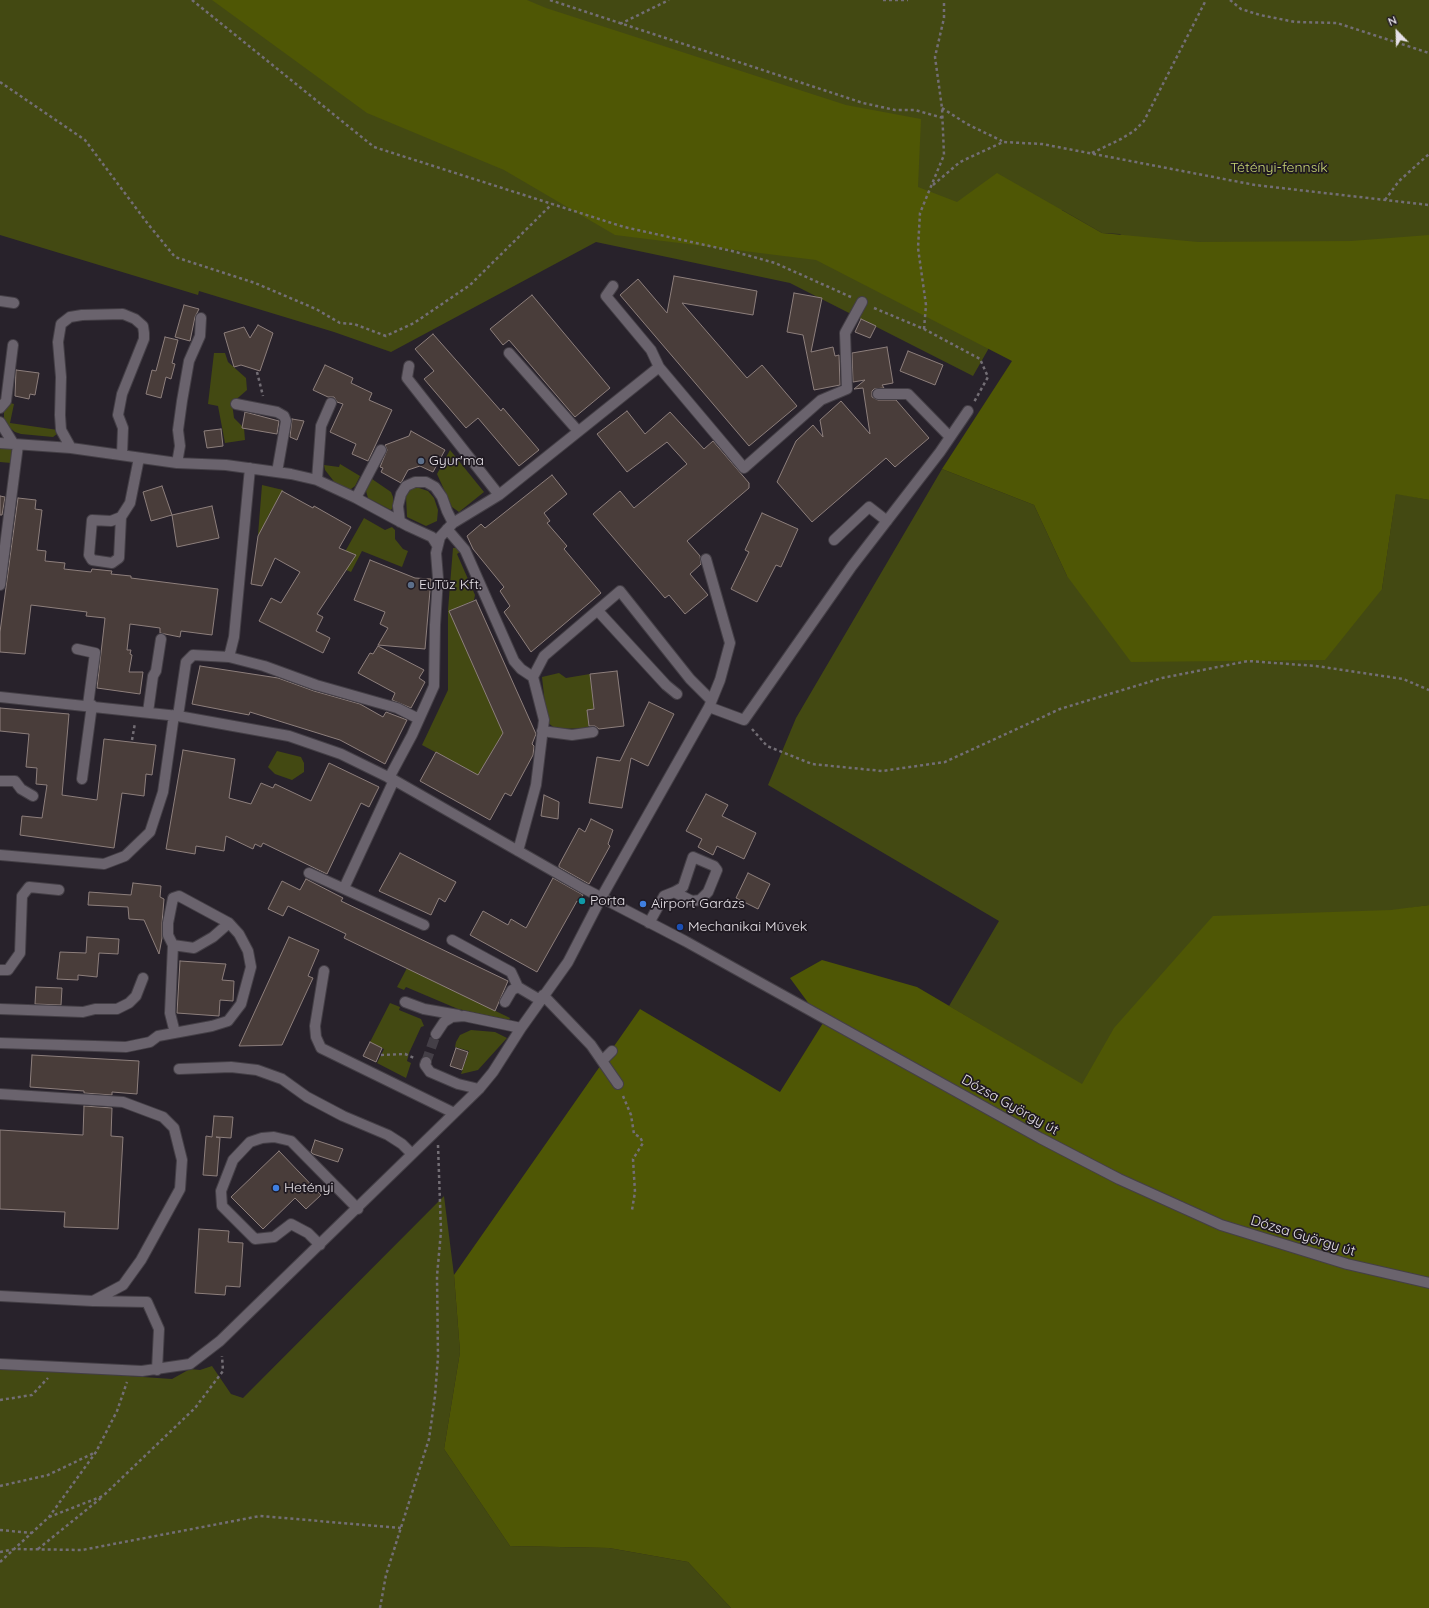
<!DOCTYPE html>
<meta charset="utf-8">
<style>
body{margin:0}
#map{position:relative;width:1429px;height:1608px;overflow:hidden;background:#28222b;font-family:Quicksand,sans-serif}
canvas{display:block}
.north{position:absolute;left:1377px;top:12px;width:40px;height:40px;-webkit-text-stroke:3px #1f1921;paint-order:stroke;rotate:337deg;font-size:11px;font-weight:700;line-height:16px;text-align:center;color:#e6e1e7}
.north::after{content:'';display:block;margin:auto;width:14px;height:18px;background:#e6e1e7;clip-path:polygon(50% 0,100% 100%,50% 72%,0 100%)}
</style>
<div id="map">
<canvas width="1429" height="1608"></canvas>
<div class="north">N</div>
</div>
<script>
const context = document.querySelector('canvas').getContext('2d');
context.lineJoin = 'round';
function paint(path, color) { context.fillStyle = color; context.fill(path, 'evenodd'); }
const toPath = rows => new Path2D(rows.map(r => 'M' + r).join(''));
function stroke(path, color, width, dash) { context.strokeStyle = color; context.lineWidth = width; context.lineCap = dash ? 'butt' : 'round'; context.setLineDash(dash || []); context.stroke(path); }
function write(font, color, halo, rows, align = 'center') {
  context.font = font + ' Quicksand,sans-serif'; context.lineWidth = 3.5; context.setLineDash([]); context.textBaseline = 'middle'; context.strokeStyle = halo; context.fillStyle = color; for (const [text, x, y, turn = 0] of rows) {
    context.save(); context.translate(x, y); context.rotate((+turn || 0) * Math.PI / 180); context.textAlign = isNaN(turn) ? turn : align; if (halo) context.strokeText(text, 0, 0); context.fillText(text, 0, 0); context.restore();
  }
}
paint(toPath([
 [0,0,1429,0,1429,483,1120,234,1102,233,1062,210,1027,281,973,376,790,283,596,242,391,352,334,332,199,291,198,295,0,235],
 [214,353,225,353,228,362,246,378,247,390,232,403,234,418,244,428,245,440,225,443,218,406,208,404],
 [10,403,14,404,10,423,58,430,57,434,53,437,21,434,15,432,9,427,4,418,4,410],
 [0,445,12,448,11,463,0,462],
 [450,450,484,492,459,512,452,507,437,474],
 [340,464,360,476,355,486,351,489,347,490,336,484,325,470,324,465,339,467],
 [942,469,1034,505,1067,576,1382,589,1396,493,1429,500,1429,905,1410,908,1210,1209,1040,1060,949,1006,999,921,768,785,796,718],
 [372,479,391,492,393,497,393,507,391,510,368,498,366,491],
 [262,485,283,490,267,518,279,547,258,535],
 [416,487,428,491,434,498,438,510,437,521,426,526,407,517,406,496,410,490],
 [364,518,385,530,392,527,395,530,395,539,403,549,408,551,402,567,362,551,351,572,337,566],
 [453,548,459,548,460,552,457,554,475,595,474,600,450,611,503,733,478,775,422,745,448,690,448,610],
 [559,673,566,678,590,674,594,709,587,710,589,728,556,729,547,722,542,677],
 [277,751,301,757,304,763,304,772,292,780,275,774,268,767],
 [407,968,510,1018,509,1020,458,1009,406,987,404,990,397,987],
 [390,1003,400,1007,399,1010,421,1019,424,1026,421,1027,409,1053,407,1061,411,1063,406,1078,377,1063,384,1049,370,1042],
 [471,1030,495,1032,507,1038,478,1070,461,1074,469,1051,455,1047,456,1042,460,1035],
 [444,1196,454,1275,460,1352,444,1449,510,1546,609,1548,688,1562,731,1608,0,1608,0,1369,12,1368,172,1379,190,1369,200,1370,212,1366,231,1394,243,1398]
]), '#434912');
paint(toPath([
 [212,0,527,0,546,8,846,105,921,119,918,187,957,202,997,173,1102,233,1198,242,1351,241,1429,235,1429,500,1396,494,1382,589,1325,660,1131,662,1067,576,1034,505,942,469,1012,361,816,260,615,235,504,170,367,113],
 [1429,905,1429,1608,731,1608,688,1562,609,1548,510,1546,444,1449,460,1352,454,1275,640,1009,780,1092,823,1023,790,978,822,960,917,987,1082,1084,1114,1028,1213,916,1391,910]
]), '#4f5705');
const building = toPath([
 [674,276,757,291,753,315,682,303,747,378,762,365,797,406,749,446,620,295,638,279,667,313,674,276],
 [794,293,822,298,811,352,833,347,835,356,839,355,840,385,814,390,803,335,787,332,794,293],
 [532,295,610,388,575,417,509,340,503,345,490,329,532,295],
 [184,305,199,309,195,317,190,341,175,337,184,305],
 [861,319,876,326,870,338,855,332,861,319],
 [258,325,273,333,260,371,241,365,234,367,224,333,244,327,250,338,258,325],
 [433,334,501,411,503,408,539,450,519,466,478,418,466,428,424,379,434,371,415,349,433,334],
 [165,337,178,340,172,363,175,364,171,379,166,377,161,398,146,394,152,370,156,371,165,337],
 [887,347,893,383,882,385,884,388,874,389,872,391,872,397,878,400,896,400,929,438,895,467,886,458,812,522,777,482,796,441,813,425,823,437,820,420,841,401,870,434,863,388,854,389,865,380,853,382,852,353,887,347],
 [908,351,943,365,935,385,900,371,908,351],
 [325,365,353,378,351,383,372,393,369,400,392,410,368,461,352,454,356,444,330,432,343,404,337,402,334,397,328,397,313,390,325,365],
 [16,370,39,373,35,395,30,394,29,399,15,396,16,370],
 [627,411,645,434,670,412,704,449,713,441,749,483,749,488,687,541,700,556,701,564,690,574,708,595,685,614,669,595,665,598,593,514,620,491,634,508,687,464,667,442,627,472,597,434,627,411],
 [245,412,279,421,277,434,242,428,245,412],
 [292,419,304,421,297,440,290,437,292,419],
 [221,429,223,446,207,448,204,431,221,429],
 [411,431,445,450,433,472,420,466,408,470,401,483,381,472,383,468,380,467,387,450,385,445,409,436,411,431],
 [552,475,567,494,544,513,550,521,547,523,567,546,564,549,601,593,531,652,504,612,510,606,500,591,504,587,473,549,467,536,481,524,485,528,552,475],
 [162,486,172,515,151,521,143,492,162,486],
 [282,491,313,508,314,506,351,527,339,548,356,555,317,614,323,617,316,631,330,638,323,653,259,621,271,598,281,603,300,572,275,558,262,586,251,584,258,536,282,491],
 [0,496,5,497,2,515,0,515,0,496],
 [18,498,36,500,35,509,42,510,37,550,46,551,45,561,65,563,64,569,91,572,92,569,112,571,111,574,131,576,131,578,218,589,212,635,181,631,180,637,160,633,160,628,130,624,127,650,131,650,130,654,132,655,129,672,143,672,140,694,97,688,105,618,86,616,87,612,31,605,25,654,0,652,0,632,18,498],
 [212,506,219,538,177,547,172,515,212,506],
 [762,513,798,529,781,567,776,565,757,602,731,589,749,552,745,550,762,513],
 [370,560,415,578,431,579,425,649,378,645,388,628,380,624,385,612,354,600,370,560],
 [476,600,536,734,532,744,534,746,533,755,511,796,505,793,490,820,420,781,436,752,478,775,503,733,449,611,476,600],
 [378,646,424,670,419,678,425,682,411,708,392,700,395,693,358,673,370,653,373,654,378,646],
 [200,666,278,678,314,691,360,704,383,717,386,712,407,720,385,764,340,740,250,712,249,715,192,704,200,666],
 [617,671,624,726,599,729,595,726,589,726,587,710,594,709,590,674,617,671],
 [649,702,674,714,648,766,631,758,622,808,589,803,597,757,620,761,649,702],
 [0,708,69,714,62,795,97,800,104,739,156,745,152,775,146,774,144,796,122,793,114,848,20,835,22,816,42,818,47,785,36,784,37,768,26,767,29,734,0,731,0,708],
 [183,750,235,759,229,798,251,804,261,783,273,788,275,784,311,801,329,763,379,787,369,807,361,803,327,874,263,843,261,847,255,844,253,849,226,836,224,851,196,846,195,854,166,849,183,750],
 [706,794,728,805,722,816,756,833,744,859,717,846,713,855,698,847,702,839,686,831,706,794],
 [544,795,559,802,558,819,541,816,544,795],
 [591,819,613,830,608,844,610,846,589,884,559,867,559,865,579,828,585,832,591,819],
 [400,853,456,882,445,902,439,898,431,915,379,891,400,853],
 [748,873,770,884,758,909,736,898,748,873],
 [553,878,583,895,579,902,577,901,537,972,470,935,483,911,508,925,511,919,526,928,553,878],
 [306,879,343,898,341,901,508,981,495,1011,344,938,346,934,288,906,283,916,268,909,282,881,300,890,306,879],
 [133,883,161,886,160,897,164,899,162,923,162,938,159,954,144,920,129,919,128,907,88,905,89,892,131,895,133,883],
 [87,937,119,939,118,954,99,953,97,977,78,975,78,980,57,979,60,952,86,953,87,937],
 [289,937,319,950,308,976,313,978,282,1045,239,1046,289,937],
 [180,961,226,964,222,980,234,981,233,1001,220,1000,219,1016,177,1013,180,961],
 [36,987,62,988,61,1005,35,1004,36,987],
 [370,1042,382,1048,376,1062,363,1056,370,1042],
 [456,1048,468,1052,462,1070,450,1066,456,1048],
 [32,1055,139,1061,137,1094,112,1092,112,1095,84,1093,84,1091,30,1087,32,1055],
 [84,1106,112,1108,111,1136,123,1137,118,1229,64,1227,65,1212,0,1209,0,1130,83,1135,84,1106],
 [214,1116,233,1117,231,1138,216,1137,220,1138,217,1176,203,1175,206,1136,212,1137,214,1116],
 [315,1140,343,1149,338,1162,313,1154,311,1152,315,1140],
 [279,1151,321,1195,306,1209,295,1198,263,1229,231,1197,279,1151],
 [199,1229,229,1231,228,1242,243,1243,240,1287,226,1286,225,1295,195,1293,199,1229]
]);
paint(building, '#493d3a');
stroke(building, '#8d7f7c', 1);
stroke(toPath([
 [426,1062,436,1034]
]), '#443f47', 10, [10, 5]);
const minor = toPath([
 [613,286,606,296,651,350,659,367],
 [0,301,14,303],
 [509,353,578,431],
 [409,366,407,378,499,495],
 [878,394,908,394,950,437],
 [236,404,277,412,284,416,286,421,277,472],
 [0,408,6,401,13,345],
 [0,422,13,443],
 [0,443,71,448,177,463,226,465,291,474,317,480,356,498,408,526,432,537,437,545],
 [71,448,61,430,60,415,61,377,58,342,61,324,70,317,82,315,123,314,135,319,143,326,144,333,144,339,122,394,118,415,123,428,122,455],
 [177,463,180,446,178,430,182,401,189,361,200,336,201,318],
 [317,480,321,426,331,403],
 [356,498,381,450],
 [121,517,111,521,92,520,89,555,92,560,112,563,119,558,121,517,130,503,139,458],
 [400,522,398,506,401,494,406,486,415,482,426,482,435,487,442,497,447,511,453,523],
 [447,529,465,550,514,661,521,669,533,677],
 [834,540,869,507,887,521],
 [0,585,18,445],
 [598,611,666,685,677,694],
 [77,649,95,653,88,705],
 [229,657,234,637,250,468],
 [0,697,178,716,289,736,341,754,394,780,583,888,685,941,1040,1138,1119,1179,1221,1225,1347,1264,1429,1283],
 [709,707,744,720,852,566,940,452,968,411],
 [148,712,153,676,156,671,161,639],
 [178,716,186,662,193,655,229,657,264,666,316,685,397,708,419,719],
 [542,731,572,735,593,732],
 [389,778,412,735,434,686,435,625,438,578,436,553,440,537,453,523,499,495,659,367,744,468,821,400,847,389,845,333,862,302],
 [82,779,92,705],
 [0,781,15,781,21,789,33,796],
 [518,851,536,785,544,720,533,677,544,656,620,591,690,679,711,700],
 [0,855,104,864,125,856,150,832,163,792,174,715],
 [309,873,424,925],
 [344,888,394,780],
 [649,923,664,896,674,892,683,887,693,857,714,866,717,870,708,892,700,900,692,901,674,892],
 [452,940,511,972,518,987,540,1000],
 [173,945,170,1013,175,1033],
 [0,970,8,970,20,953,22,896,29,887,59,890],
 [324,971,315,1026,316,1037,321,1048,454,1113],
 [543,995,591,1045,618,1084],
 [405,1002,424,1009,458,1015],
 [505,1002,512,990,518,987],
 [0,1009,83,1012,95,1009,117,1009,129,1003,136,996,143,978],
 [436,1034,444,1022,452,1017,464,1016,521,1028],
 [0,1043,126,1047,150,1042,158,1036,212,1026,228,1021,241,1004,251,967,248,951,239,934,229,923,179,896,173,898,168,923,168,935,173,945,194,948,213,937,229,923],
 [602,1061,612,1051],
 [426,1062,425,1065,430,1072,458,1084,479,1089],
 [179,1069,231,1067,257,1070,282,1079,307,1097,343,1116,388,1135,402,1144,412,1154],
 [0,1094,123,1102,163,1117,174,1128,182,1160,180,1189,141,1260,123,1285,93,1301,0,1296],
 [320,1245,308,1233,291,1224,274,1237,255,1239,222,1206,221,1191,233,1160,250,1142,262,1138,274,1137,291,1141,358,1209],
 [94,1301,147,1302,159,1329,157,1370],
 [0,1364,142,1371,190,1364,220,1341,479,1089,493,1072,521,1028,568,962,601,898,709,707,720,680,730,643,706,559]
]);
stroke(minor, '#443f46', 12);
stroke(toPath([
 [192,0,374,147,624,227,732,251,775,263,851,297],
 [550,0,863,103,895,110,915,110,943,118],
 [883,0,908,0],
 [1230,0,1241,9,1260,15,1295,22,1337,23,1429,53],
 [620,24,669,0],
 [0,82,85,140,148,224,175,257,255,283,316,309,340,323,354,324,386,336,414,323,470,285,552,204],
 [942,108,967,124,1002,141],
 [1092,153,1121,139,1134,131,1144,121,1206,0],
 [933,185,960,162,1003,142,1042,144,1255,185,1429,205],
 [1385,200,1399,181,1429,154],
 [874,308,924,329,980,359,988,377,974,402],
 [924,329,926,305,918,248,920,213,944,155,942,108,935,57,944,18,944,0],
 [257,372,263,396],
 [752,729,767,746,812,764,882,771,945,762,1060,709,1162,678,1248,661,1316,666,1403,679,1429,690],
 [132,740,135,723],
 [381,1055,405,1054,414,1058],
 [623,1096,631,1115,634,1134,640,1137,643,1143,633,1159,635,1192,632,1210],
 [0,1400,32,1395,48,1378],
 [0,1486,48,1475,96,1452],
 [49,1517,103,1496,195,1408,223,1371,222,1356],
 [0,1530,32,1533],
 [38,1549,101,1498],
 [0,1552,15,1549,82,1550,260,1516,401,1528],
 [0,1562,49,1517,96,1452,117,1411,127,1382],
 [380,1608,386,1575,429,1439,435,1396,438,1357,437,1276,441,1231,438,1145]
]), '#736e75', 2.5, [3, 3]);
stroke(minor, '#6a636d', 10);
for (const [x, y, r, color] of [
 [421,461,4,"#5c6f8a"],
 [411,585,4,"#5c6f8a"],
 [582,901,4,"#0f9aa8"],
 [643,904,4,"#3f7fe0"],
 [680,927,4,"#1a4fb4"],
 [276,1188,4,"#3f7fe0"]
]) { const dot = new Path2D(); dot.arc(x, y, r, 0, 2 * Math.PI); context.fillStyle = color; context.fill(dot); stroke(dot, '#1f1921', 1.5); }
write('14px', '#cad874', '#1f1921', [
 ["Tétényi-fennsík",1279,168]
]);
write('14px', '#e6e1e7', '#1f1921', [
 ["Gyur'ma",429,461],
 ["EuTűz Kft.",419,585],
 ["Porta",590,901],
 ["Airport Garázs",651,904],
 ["Mechanikai Művek",688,927],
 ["Hetényi",284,1188]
], 'left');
write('14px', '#e6e1e7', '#1f1921', [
 ["Dózsa György út",1010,1105,29],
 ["Dózsa György út",1303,1236,17]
]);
</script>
